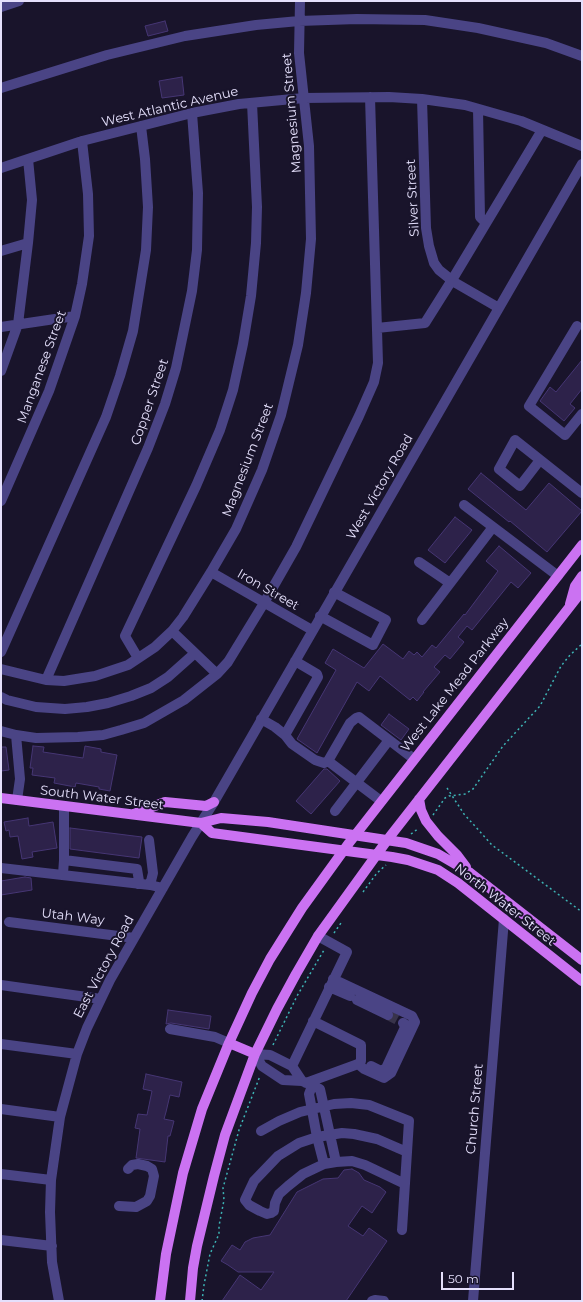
<!DOCTYPE html>
<style>
body{margin:0}
#map{position:relative;width:583px;height:1302px;overflow:hidden;background:#19142b;font-family:Montserrat,sans-serif}
canvas{display:block}
.frame{position:absolute;inset:0;border:2px solid #e5e0fc;pointer-events:none}
.scale{position:absolute;left:441px;top:1272px;width:73px;height:18px;box-sizing:border-box;border:2px solid #e5e0fc;border-top:0;padding-left:5px;font-size:12px;line-height:14px;white-space:nowrap;color:#e5e0fc;-webkit-text-stroke:3px #19142b;paint-order:stroke}
</style>
<div id="map">
<canvas width="583" height="1302"></canvas>
<div class="frame"></div>
<div class="scale">50 m</div>
</div>
<script>
const context = document.querySelector('canvas').getContext('2d');
context.lineJoin = 'round';
function paint(path, color) { context.fillStyle = color; context.fill(path, 'evenodd'); }
const toPath = rows => new Path2D(rows.map(r => 'M' + r).join(''));
function stroke(path, color, width, dash) { context.strokeStyle = color; context.lineWidth = width; context.lineCap = dash ? 'butt' : 'round'; context.setLineDash(dash || []); context.stroke(path); }
function write(font, color, halo, rows, align = 'center') {
  context.font = font + ' Montserrat,sans-serif'; context.lineWidth = 4; context.setLineDash([]); context.textBaseline = 'middle'; context.strokeStyle = halo; context.fillStyle = color; for (const [text, x, y, turn = 0] of rows) {
    context.save(); context.translate(x, y); context.rotate((+turn || 0) * Math.PI / 180); context.textAlign = isNaN(turn) ? turn : align; if (halo) context.strokeText(text, 0, 0); context.fillText(text, 0, 0); context.restore();
  }
}
const building = toPath([
 [165,21,168,31,148,36,145,26,165,21],
 [182,77,184,95,162,98,159,81,182,77],
 [582,360,582,389,570,404,575,408,564,421,540,401,550,387,556,392,582,360],
 [481,473,526,510,549,483,582,511,547,552,510,521,509,522,468,489,481,473],
 [455,517,472,530,445,563,428,550,455,517],
 [499,546,531,573,518,588,511,582,472,630,467,626,458,637,464,642,450,659,445,655,434,667,440,672,423,692,424,692,417,701,413,697,410,700,380,676,369,691,357,682,317,753,297,739,336,670,325,663,333,649,364,668,383,644,403,659,409,651,414,655,417,652,422,657,432,645,436,648,464,614,465,615,498,571,486,561,499,546],
 [389,714,409,729,401,740,381,725,389,714],
 [33,746,44,747,43,752,83,758,85,746,101,749,101,752,117,755,110,791,99,789,99,787,76,783,75,787,54,783,55,778,32,775,33,768,30,768,33,746],
 [1,747,6,747,9,770,1,771,1,747],
 [324,769,327,769,340,781,311,814,296,801,324,769],
 [28,818,29,826,53,822,57,848,32,852,33,857,22,859,18,836,10,837,9,830,6,831,4,822,28,818],
 [70,828,142,837,139,858,70,849,70,828],
 [25,877,31,878,32,890,1,895,1,881,25,877],
 [168,1010,211,1016,209,1029,171,1023,166,1024,168,1010],
 [146,1074,182,1082,179,1097,170,1095,166,1112,164,1119,174,1121,170,1136,168,1136,165,1162,136,1158,140,1129,135,1128,138,1114,147,1115,152,1091,143,1089,146,1074],
 [352,1169,359,1173,364,1180,380,1187,386,1192,372,1213,362,1206,348,1226,363,1236,369,1228,387,1241,346,1301,222,1301,240,1275,261,1290,274,1272,238,1272,228,1265,221,1261,232,1245,240,1250,245,1242,253,1238,270,1235,297,1192,323,1179,338,1178,344,1170,352,1169]
]);
paint(building, '#2d224a');
stroke(building, '#463674', 1);
stroke(toPath([
 [388,1015,403,1023]
]), '#38334a', 10, [10, 5]);
stroke(toPath([
 [447,788,464,814,492,845,582,912],
 [433,815,445,798,449,796,465,794,473,789,503,746,540,706,561,666,570,655,582,644],
 [411,834,419,828],
 [363,892,377,873,386,865],
 [334,933,341,923],
 [273,1045,297,996,324,950],
 [202,1301,204,1285,210,1254,219,1234,219,1226,224,1200,223,1188,239,1130,260,1076]
]), '#3db3b4', 1.5, [2, 3]);
stroke(toPath([
 [1,7,19,1],
 [1,88,107,55,185,36,256,25,299,21,357,19,425,20,478,28,546,43,582,56],
 [422,99,426,228,429,246,434,263,439,270,454,282,499,308],
 [478,109,480,217,486,223],
 [1,168,82,141,192,113,239,104,304,98,389,97,422,99,465,105,521,121,582,146],
 [1,251,28,243],
 [577,326,529,406,565,435,582,414],
 [1,327,75,316],
 [377,328,425,323,452,280,542,130],
 [1,371,18,324,28,243,32,200,28,159],
 [540,460,520,486,499,469,515,440,582,493],
 [1,501,49,391,75,316,82,284,89,236,88,194,82,141],
 [464,505,558,576],
 [419,562,450,583],
 [211,572,312,630],
 [320,616,373,645,386,620,334,592],
 [422,620,493,527],
 [1,652,106,417,120,376,133,331,146,250,148,207,145,159,141,126],
 [138,658,125,636,196,486,220,430,233,390,243,344,251,296,256,243,257,207,252,103],
 [1,669,46,680,64,681,95,676,128,665,155,647,172,631,183,617,211,572,236,529,262,470,281,415,298,345,306,293,311,239,309,146,299,53,300,1],
 [217,674,228,662,264,603,296,547,359,416,374,382,378,363,370,97],
 [46,680,148,448,165,404,176,368,192,291,197,250,198,193,192,113],
 [1,697,7,700,36,707,65,709,87,707,108,703,131,696,151,688,168,677,195,653],
 [261,719,275,727,285,735,292,744,315,760,324,763,328,761],
 [1,731,16,735,20,779,17,800],
 [16,735,36,738,78,737,103,735,121,730,144,723,184,700,217,674,172,631],
 [285,735,318,677,317,674,295,661],
 [381,801,328,761,350,723,356,718,359,717,414,759],
 [335,811,389,740],
 [149,840,153,873,150,885],
 [64,860,64,806],
 [1,868,150,885,163,888],
 [63,874,64,860,137,869,139,881,138,884],
 [9,922,134,938],
 [333,979,412,1016,415,1022,391,1073,384,1078,364,1069,358,1064],
 [1,985,101,999],
 [329,987,350,996],
 [357,1000,388,1015],
 [170,1029,215,1037,229,1043],
 [1,1044,77,1054],
 [255,1054,270,1055,292,1066,302,1081,320,1089,336,1162],
 [255,1054,262,1066,283,1080,302,1081],
 [292,1066,347,952,318,936],
 [371,1066,381,1071,386,1068,406,1025,403,1023],
 [306,1083,358,1064,361,1061,361,1045,313,1021],
 [312,1086,309,1094,317,1137,324,1164],
 [1,1109,60,1117],
 [261,1131,279,1121,300,1112,334,1104,351,1103,369,1105,409,1121,402,1230],
 [1,1174,51,1180],
 [405,1184,365,1165,352,1161,336,1162,324,1164,303,1174,288,1186,279,1194,275,1203,274,1211,271,1213,267,1214,260,1211,249,1205,245,1200,254,1181,278,1156,299,1143,317,1137,342,1133,354,1134,377,1139,407,1152],
 [119,1206,136,1207,147,1201,150,1196,154,1176,152,1169,147,1166,138,1164,132,1165,128,1169],
 [1,1240,52,1246],
 [59,1301,52,1262,50,1212,51,1180,60,1117,77,1054,87,1028,110,980,192,837,214,802,582,164],
 [372,1301,375,1300,384,1301],
 [473,1301,504,919]
]), '#4a4485', 10);
stroke(toPath([
 [570,604,575,586,582,576],
 [1,798,201,823,221,818,268,822,406,843,438,854,469,872,582,960],
 [419,799,421,810,426,821,438,836,457,855,466,867],
 [134,814,165,802,206,806,214,802],
 [201,823,212,833,392,857,408,860,438,870,458,883,582,981],
 [229,1043,255,1054],
 [160,1301,166,1254,183,1173,202,1109,229,1043,252,993,270,959,302,908,349,843,582,545],
 [190,1301,193,1268,197,1246,214,1176,225,1135,255,1054,277,1009,296,974,318,936,388,839,582,591]
]), '#cb72f2', 10);
write('13px', '#e5e0fc', '#19142b', [
 ["West Atlantic Avenue",170,107,-13],
 ["Magnesium Street",292,113,-95],
 ["Silver Street",413,198,-93],
 ["Manganese Street",42,367,-70],
 ["Copper Street",150,402,-71],
 ["Magnesium Street",248,460,-69],
 ["West Victory Road",380,487,-60],
 ["Iron Street",268,590,30],
 ["West Lake Mead Parkway",455,685,-52],
 ["South Water Street",102,798,7],
 ["North Water Street",505,905,38],
 ["Utah Way",73,917,7],
 ["East Victory Road",104,967,-62],
 ["Church Street",475,1109,-85]
]);
</script>
